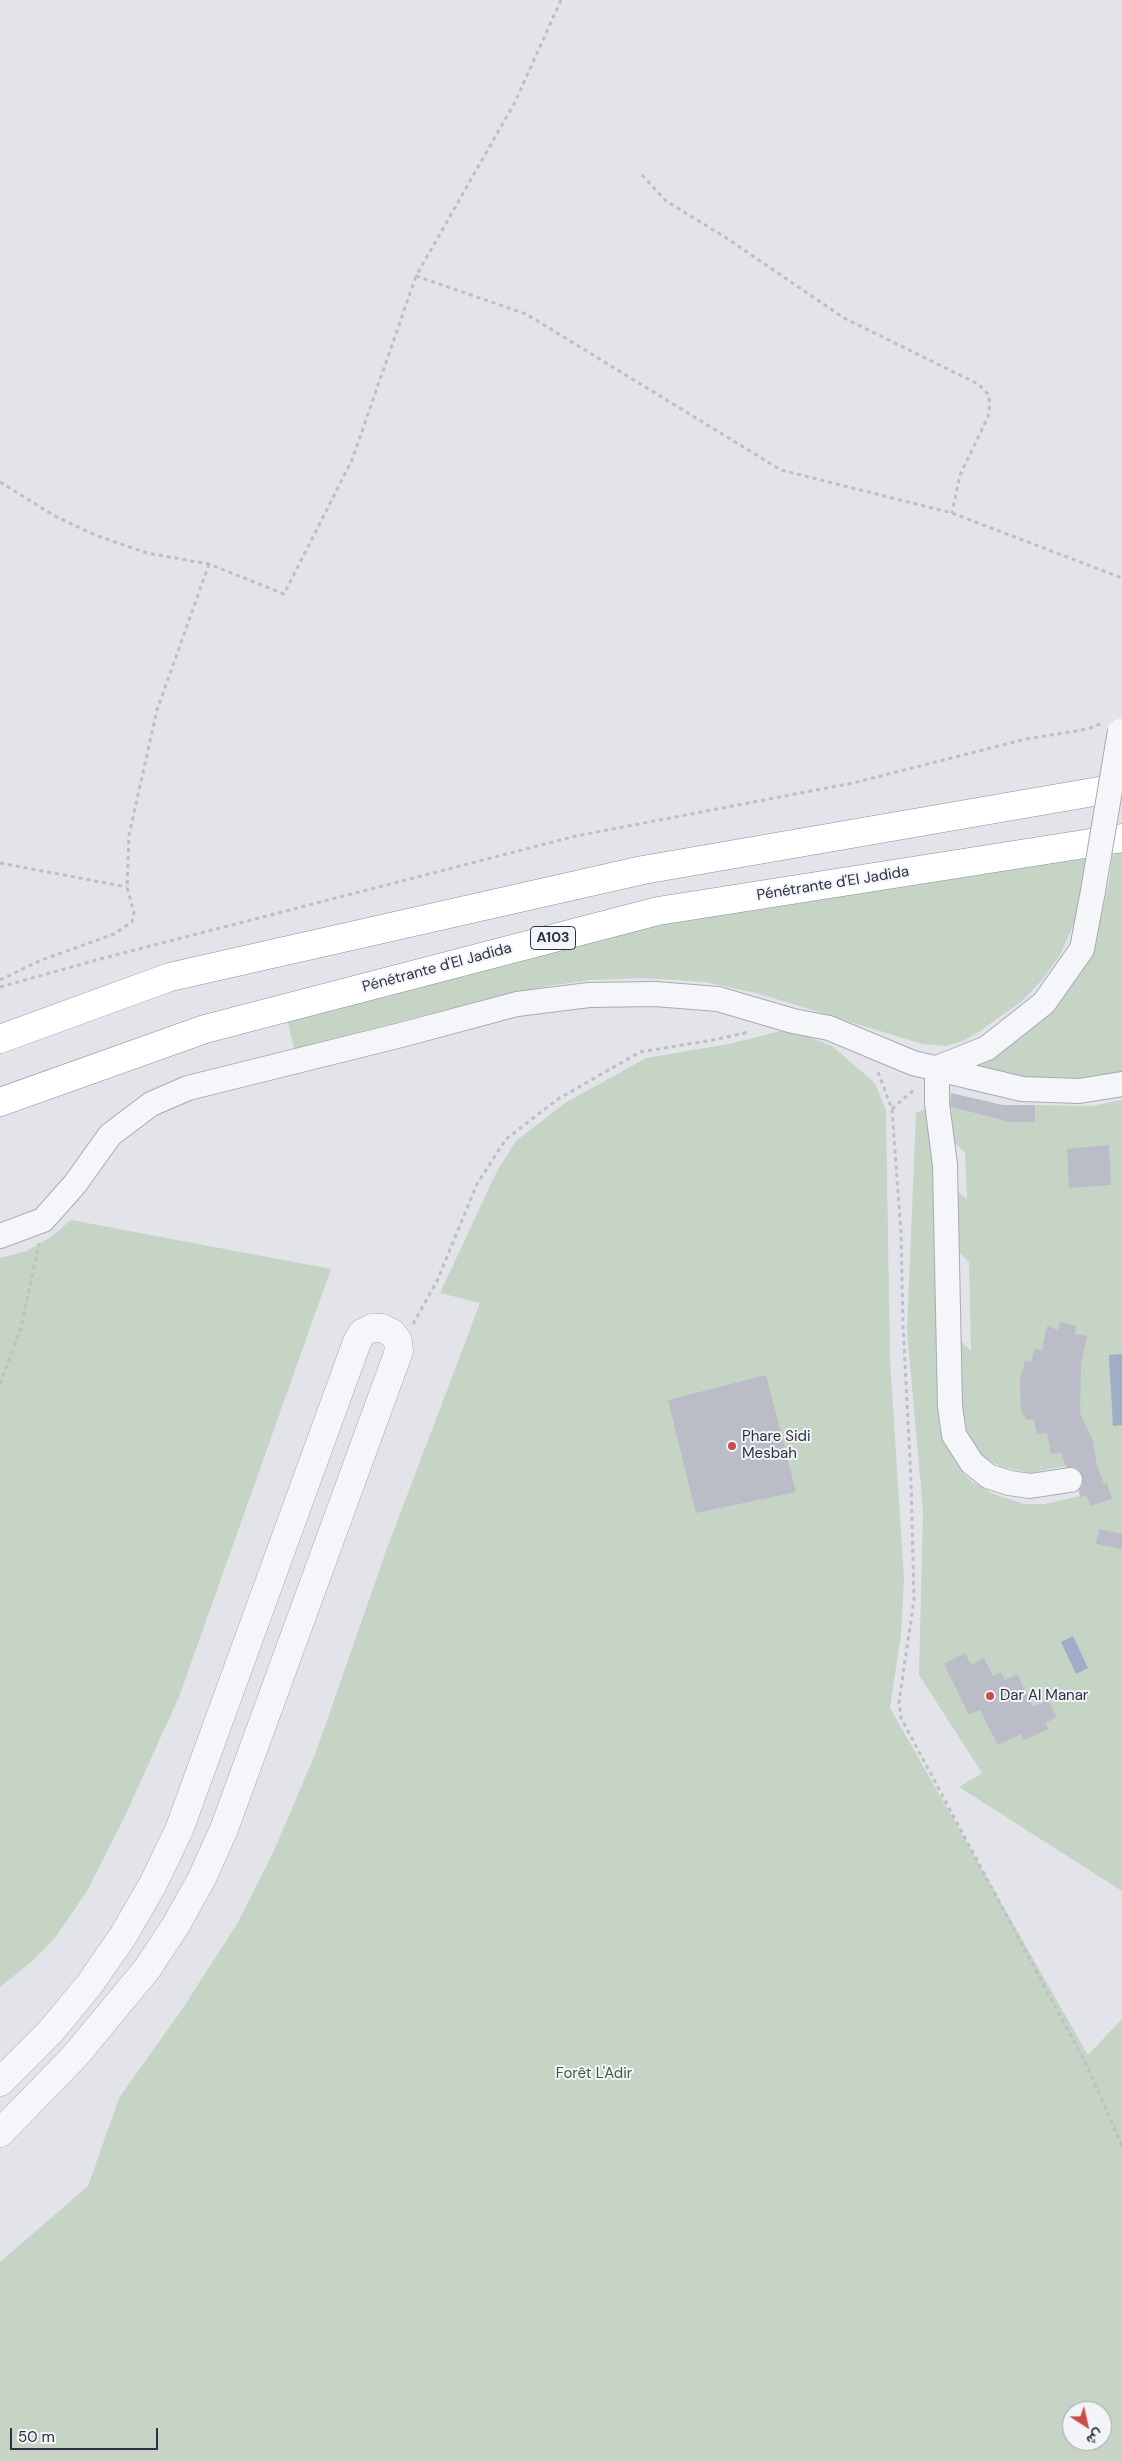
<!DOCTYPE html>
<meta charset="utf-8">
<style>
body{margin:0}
#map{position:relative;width:1122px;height:2461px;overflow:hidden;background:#e3e4ea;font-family:"DM Sans",Vazirmatn,sans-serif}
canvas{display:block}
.north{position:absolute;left:1062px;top:2401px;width:50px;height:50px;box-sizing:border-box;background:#f2f4f8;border:1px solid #a2a6af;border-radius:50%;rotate:145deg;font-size:14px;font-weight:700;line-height:20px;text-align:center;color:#2b3042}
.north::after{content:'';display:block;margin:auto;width:18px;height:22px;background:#cc4c4b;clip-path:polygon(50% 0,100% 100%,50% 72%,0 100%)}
.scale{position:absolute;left:10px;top:2428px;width:148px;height:22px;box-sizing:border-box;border:2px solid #2b3042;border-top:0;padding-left:6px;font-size:15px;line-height:18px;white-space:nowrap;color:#2b3042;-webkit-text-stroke:4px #f2f4f8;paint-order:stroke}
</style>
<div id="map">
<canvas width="1122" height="2461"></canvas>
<div class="north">ش</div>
<div class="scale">50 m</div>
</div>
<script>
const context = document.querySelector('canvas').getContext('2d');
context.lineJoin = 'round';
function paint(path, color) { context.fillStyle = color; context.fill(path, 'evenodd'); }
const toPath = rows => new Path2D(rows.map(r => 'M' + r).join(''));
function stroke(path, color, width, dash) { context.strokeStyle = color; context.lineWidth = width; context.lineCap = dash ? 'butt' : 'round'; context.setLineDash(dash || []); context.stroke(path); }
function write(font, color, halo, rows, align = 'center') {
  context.font = font + ' "DM Sans",sans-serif'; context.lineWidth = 4; context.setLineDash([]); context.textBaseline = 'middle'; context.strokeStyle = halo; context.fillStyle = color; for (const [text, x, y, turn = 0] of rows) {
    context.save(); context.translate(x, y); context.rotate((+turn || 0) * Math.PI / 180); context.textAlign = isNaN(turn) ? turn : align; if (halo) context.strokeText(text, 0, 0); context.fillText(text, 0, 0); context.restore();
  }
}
paint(toPath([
 [1122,848,1122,1074,1049,1082,1010,1080,973,1067,1083,964,1097,934,1109,882,1113,850],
 [1086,853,1077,917,1060,955,1042,980,1022,1001,980,1031,963,1041,945,1046,922,1044,760,994,705,982,642,978,590,980,548,986,495,997,294,1049,287,1018,664,920],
 [784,1030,801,1034,832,1046,875,1083,886,1111,890,1359,904,1579,901,1634,890,1708,1088,2055,1122,2019,1122,2461,0,2461,0,2262,88,2186,119,2098,181,2011,237,1924,273,1853,316,1752,386,1551,480,1303,440,1293,497,1171,516,1141,565,1103,646,1058,729,1044],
 [1072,2411,1102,2411,1102,2441,1072,2441],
 [957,1095,966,1111,1009,1122,1035,1122,1035,1105,1092,1106,1122,1100,1122,1891,959,1787,982,1773,919,1675,923,1510,907,1331,916,1113,930,1107,938,1151,948,1445,962,1472,972,1482,994,1494,1024,1504,1045,1504,1080,1496,1076,1483,1071,1484,1066,1466,1028,1473,1003,1467,982,1457,973,1447,962,1428,958,1338,971,1351,969,1262,955,1248,954,1189,967,1199,965,1152,948,1138,952,1110,945,1100],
 [71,1220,331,1269,179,1697,124,1818,87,1891,55,1938,31,1962,0,1987,0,1258,27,1251,51,1237]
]), '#c5d4c4');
paint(toPath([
 [1122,1354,1122,1425,1113,1426,1109,1355],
 [1073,1636,1088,1668,1076,1674,1061,1642]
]), '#9fadc9');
paint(toPath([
 [951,1093,1003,1105,1035,1105,1035,1122,1009,1122,951,1107],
 [1109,1145,1111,1185,1069,1188,1067,1149],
 [1060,1322,1076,1326,1075,1334,1087,1336,1081,1365,1080,1413,1093,1441,1097,1466,1104,1484,1107,1483,1112,1499,1091,1506,1086,1496,1080,1497,1079,1491,1083,1485,1081,1472,1075,1467,1066,1467,1061,1452,1051,1454,1047,1433,1037,1434,1034,1419,1027,1420,1021,1410,1020,1379,1025,1361,1031,1362,1034,1349,1042,1350,1047,1326,1058,1330],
 [766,1375,796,1492,696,1513,668,1400],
 [1099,1529,1122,1534,1122,1549,1096,1544],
 [965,1653,971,1665,984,1658,993,1676,1001,1672,1005,1680,1017,1674,1033,1707,1048,1700,1056,1717,1046,1723,1048,1729,1024,1740,1021,1734,998,1745,980,1710,969,1715,944,1664]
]), '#babdc7');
const minor = toPath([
 [0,1236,43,1220,75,1184,110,1135,151,1104,188,1088,401,1035,517,1004,589,995,655,994,718,999,793,1021,829,1028,913,1063,1022,1089,1079,1091,1122,1084],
 [1070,1480,1030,1486,1009,1483,988,1476,972,1463,954,1435,950,1406,945,1165,937,1103,937,1068,987,1048,1044,1003,1082,949,1093,891]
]);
const tertiary = toPath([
 [0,2082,51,2031,89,1985,123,1936,153,1884,179,1830,357,1342,362,1333,372,1328,382,1328,392,1333,398,1341,399,1351,224,1829,202,1878,176,1925,147,1969,75,2056,0,2133]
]);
const motorway = toPath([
 [0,1039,170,977,643,870,1122,787],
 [0,1102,205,1029,658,911,1122,838]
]);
stroke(minor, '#a8aab4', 26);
stroke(tertiary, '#a8aab4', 29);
stroke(motorway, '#8a8fa1', 29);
stroke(toPath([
 [561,0,515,102,416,276,526,314,781,470,952,513,1122,578],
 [642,175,666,201,725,237,844,318,978,384,988,394,990,403,988,417,960,475,952,513],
 [0,482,53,515,95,535,147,553,209,564,284,594,352,460,416,276],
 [0,863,127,887],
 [0,980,39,961,114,934,132,922,134,913,127,887,129,835,157,710,209,564],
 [0,987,100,959,576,836,853,783,1026,739,1088,729,1100,724],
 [878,1072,892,1109,901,1233,903,1324,911,1480,914,1600,899,1702,901,1718,1088,2068,1122,2146],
 [892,1109,916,1088],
 [413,1324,437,1281,477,1184,506,1139,558,1099,640,1052,713,1040,749,1032],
 [0,1384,21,1328,39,1243]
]), '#bcbfc6', 3, [4, 4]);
stroke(minor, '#f5f6f9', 24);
stroke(tertiary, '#f5f6f9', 28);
stroke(motorway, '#fff', 28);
const minorBridge = toPath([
 [1093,891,1120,731]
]);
stroke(minorBridge, '#a8aab4', 26, []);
stroke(minorBridge, '#f5f6f9', 24);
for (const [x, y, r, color] of [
 [732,1446,5,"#cc4c4b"],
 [990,1696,5,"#cc4c4b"]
]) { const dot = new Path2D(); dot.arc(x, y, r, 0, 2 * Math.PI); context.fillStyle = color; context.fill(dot); stroke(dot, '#f2f4f8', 2); }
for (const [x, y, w] of [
 [553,938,45]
]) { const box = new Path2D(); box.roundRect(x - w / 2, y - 11.5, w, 23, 4); context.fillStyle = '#f2f4f8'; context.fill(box); stroke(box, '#2b3042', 1); }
write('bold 14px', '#2b3042', null, [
 ["A103",553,938]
]);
write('15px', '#2b3042', '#f2f4f8', [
 ["Pénétrante d'El Jadida",833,884,-9],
 ["Pénétrante d'El Jadida",437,968,-15]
]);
write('15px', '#2b3042', '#f2f4f8', [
 ["Phare Sidi",742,1437],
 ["Mesbah",742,1454],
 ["Dar Al Manar",1000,1696]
], 'left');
write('15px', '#395e38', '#f2f4f8', [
 ["Forêt L'Adir",594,2074]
]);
</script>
